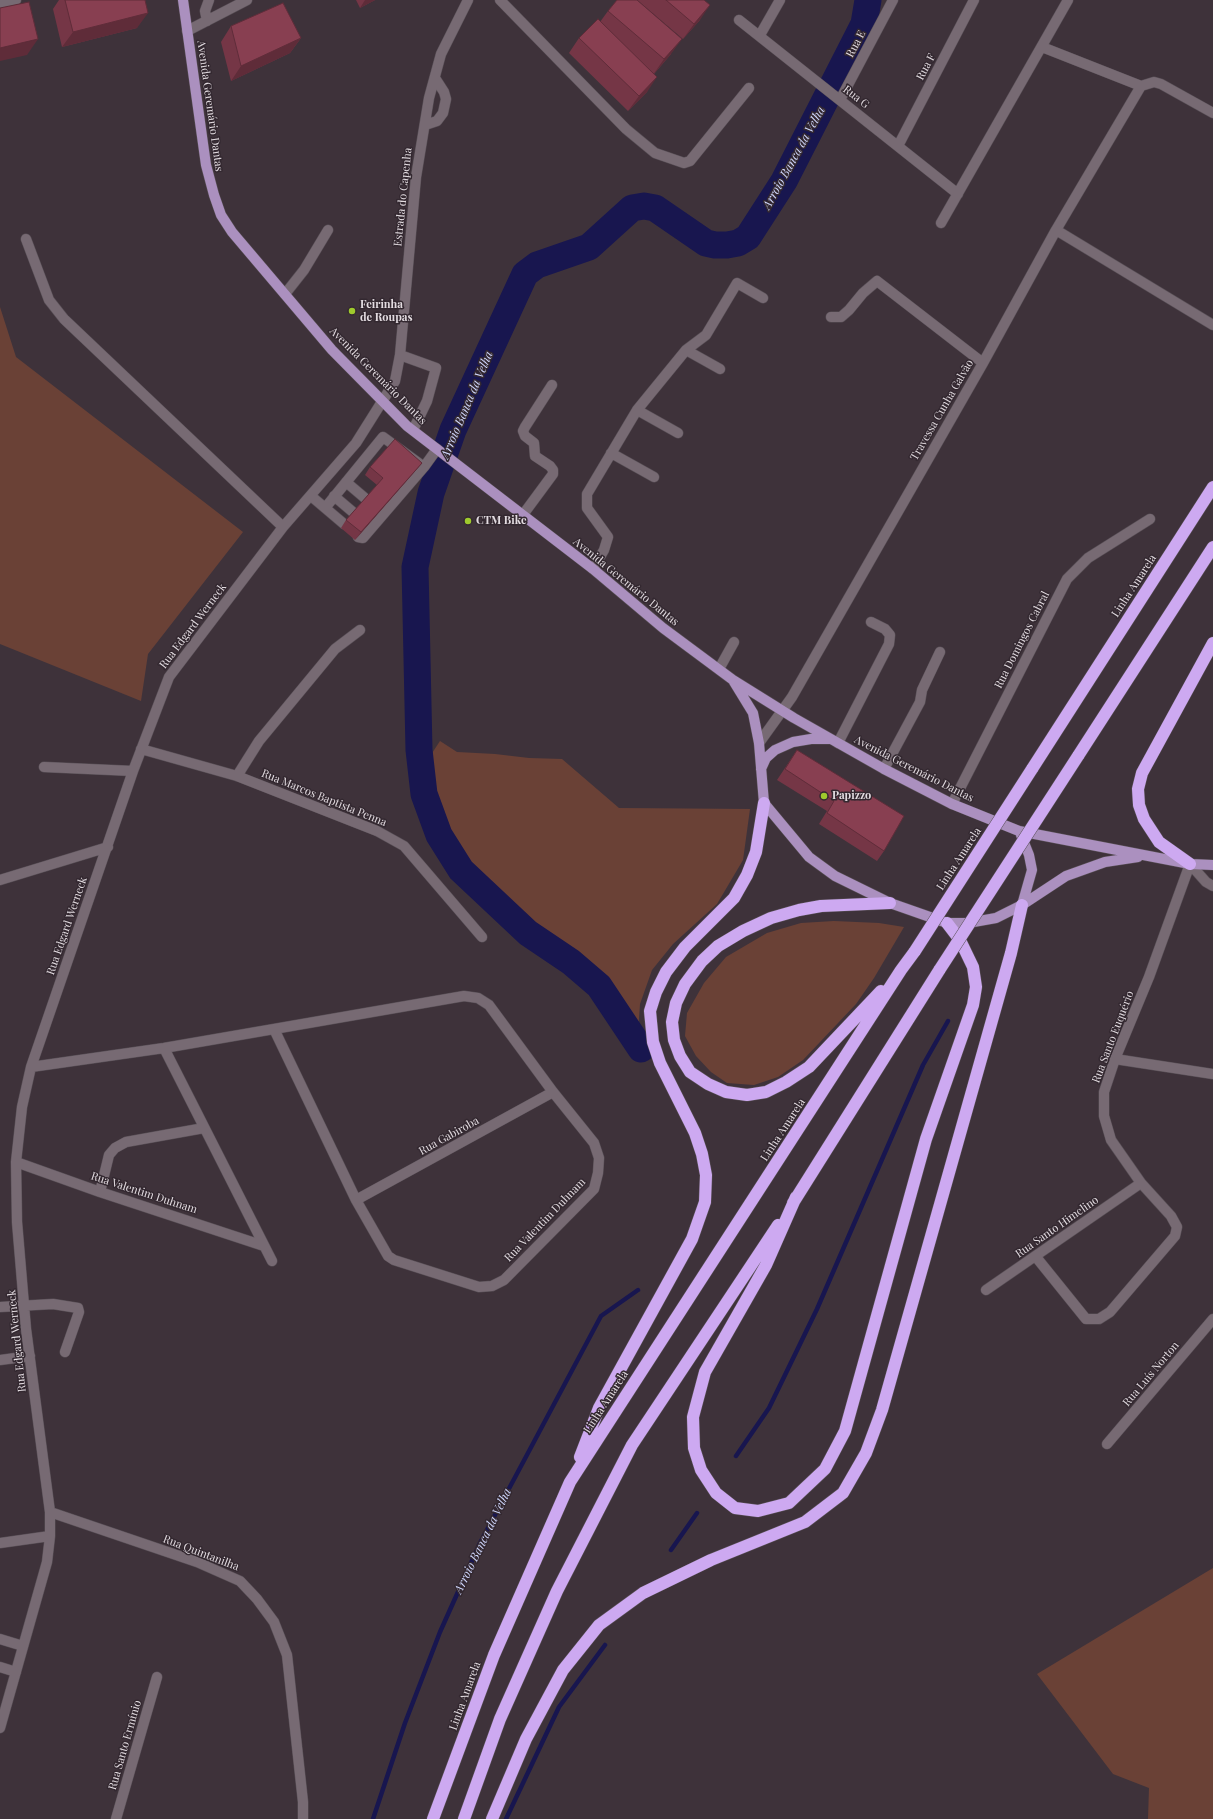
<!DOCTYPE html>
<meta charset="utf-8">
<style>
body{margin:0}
canvas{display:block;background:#3e323a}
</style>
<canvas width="1213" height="1819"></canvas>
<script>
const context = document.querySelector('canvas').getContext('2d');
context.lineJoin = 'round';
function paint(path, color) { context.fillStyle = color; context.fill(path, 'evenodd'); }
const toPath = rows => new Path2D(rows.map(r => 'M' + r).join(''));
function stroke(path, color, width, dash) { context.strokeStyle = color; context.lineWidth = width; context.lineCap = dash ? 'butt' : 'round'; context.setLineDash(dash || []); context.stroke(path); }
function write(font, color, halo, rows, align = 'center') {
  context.font = font + ' "Playfair Display",serif'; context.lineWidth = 3; context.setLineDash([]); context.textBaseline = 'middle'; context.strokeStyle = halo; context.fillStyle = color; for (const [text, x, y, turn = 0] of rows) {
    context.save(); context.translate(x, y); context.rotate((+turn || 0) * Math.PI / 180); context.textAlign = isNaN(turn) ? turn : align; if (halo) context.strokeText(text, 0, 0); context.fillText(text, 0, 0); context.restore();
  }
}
paint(toPath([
 [0,307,16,357,243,532,148,654,141,701,0,644],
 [440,741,457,752,495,754,529,758,562,759,619,808,750,809,743,860,717,904,673,944,652,970,640,1004,638,1032,453,860,419,773],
 [834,921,879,923,904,927,874,978,856,1004,803,1060,778,1077,754,1085,727,1083,711,1072,696,1056,685,1036,687,1013,704,983,726,957,767,933,801,923],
 [1213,1568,1213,1819,1148,1819,1149,1788,1113,1774,1037,1674]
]), '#6a4136');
stroke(toPath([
 [736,1456,769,1408,817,1309,923,1065,948,1021],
 [671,1550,697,1513],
 [373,1819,405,1723,440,1632,480,1543,601,1316,638,1290],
 [506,1819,559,1707,605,1645]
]), '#18164f', 4.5);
stroke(toPath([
 [641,1049,599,986,571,962,528,933,461,870,439,835,424,794,419,750,415,567,431,493,453,430,525,274,537,265,589,247,632,208,644,206,655,208,706,243,715,245,727,245,738,243,748,237,784,181,864,24,868,0]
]), '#18164f', 27);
const minor = toPath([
 [500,0,626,129,655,153,684,163,690,161,749,88],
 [0,4,16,0],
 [739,20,958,194],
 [207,21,205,11,209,0],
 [187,31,247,0],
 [760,35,780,0],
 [1042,47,1141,86,1154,82,1161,84,1213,113],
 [840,100,893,0],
 [425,125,437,121,443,113,446,99,444,92,435,78],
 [898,146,974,0],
 [941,223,1068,0],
 [1056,230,1213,325],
 [26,239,49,300,64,319,283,527],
 [285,294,304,270,328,230],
 [831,317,841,317,849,310,863,293,877,281,983,363],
 [686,350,720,369],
 [400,355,436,368,427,401,413,430],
 [637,410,678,433],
 [611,453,654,477],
 [346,482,366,499],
 [311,496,344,524],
 [334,496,354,513],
 [325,508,383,437,424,467],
 [522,516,553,474,553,470,550,466,535,456,534,443,525,436,523,431,525,427,552,385],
 [358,537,363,538,424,467,437,449],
 [593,569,604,550,608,537,587,508,587,494,637,410,686,350,706,335,737,283,763,298],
 [719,669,734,642],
 [759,743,792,697,983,363,1056,230,1141,86],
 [838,743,889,644,890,635,885,629,871,622],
 [141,749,237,776,377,831,404,846,482,937],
 [44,767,133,771],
 [884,769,920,702,922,690,940,652],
 [237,776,259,741,335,649,360,630],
 [952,804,1067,579,1088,558,1150,519],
 [0,880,108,847],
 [164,1048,272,1261],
 [1115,1059,1213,1074],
 [31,1067,164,1048,274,1029,464,996,478,998,489,1005,553,1092,594,1143,599,1158,598,1173,594,1189,504,1280,492,1286,479,1287,394,1260,388,1256,356,1200,274,1029],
 [16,1162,100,1192,264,1246],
 [100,1192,109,1155,115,1148,126,1142,204,1128],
 [356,1200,553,1092],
 [1036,1257,1086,1319,1099,1319,1110,1312,1175,1236,1177,1227,1171,1216,1141,1183,1111,1140,1104,1116,1104,1092,1115,1059,1149,977,1190,864,1206,882,1213,886],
 [986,1290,1141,1183],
 [0,1307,53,1304,78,1308,79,1312,65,1352],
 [0,1360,30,1356],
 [1107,1444,1213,1319],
 [50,1512,197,1562,240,1581,257,1599,274,1622,287,1655,303,1802,303,1819],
 [0,1543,50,1536],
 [0,1639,23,1646],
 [0,1667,16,1672],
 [0,1728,47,1562,50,1536,50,1512,26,1329,17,1222,16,1162,22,1107,31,1067,133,771,169,677,283,527,356,443,395,381,400,355,416,177,429,98,441,54,468,0],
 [116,1819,157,1677]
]);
const major = toPath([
 [183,0,206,165,214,195,221,215,232,232,332,350,407,426,593,569,663,628,733,680,794,718,884,769,952,804,1019,831,1190,864,1213,865],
 [734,682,753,713,759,743,764,803,809,857,835,876,890,903,947,923,968,923,996,918,1022,905,1066,876,1105,862,1138,857],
 [761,769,766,758,775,750,793,742,811,739,829,739],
 [1021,835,1029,855,1032,870,1022,905]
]);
const highway = toPath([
 [1078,756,1213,547],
 [1032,769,1213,487],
 [1190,864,1159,842,1144,819,1139,805,1138,789,1142,773,1213,643],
 [881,991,809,1067,786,1082,766,1092,747,1095,726,1092,708,1084,690,1072,680,1056,674,1040,672,1022,676,1003,685,984,702,961,718,946,743,931,771,918,799,910,821,906,890,903],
 [796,1197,766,1265,705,1372,693,1417,694,1448,701,1470,716,1493,735,1508,758,1511,789,1503,825,1469,845,1431,926,1139,973,1005,976,987,973,967,960,940,947,923],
 [793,1203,940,969],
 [580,1457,599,1408,692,1239,705,1202,706,1175,702,1154,695,1133,660,1063,653,1042,650,1011,656,992,666,972,685,947,734,898,747,875,756,852,764,803],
 [433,1819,494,1655,570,1482,901,970,915,951],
 [464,1819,500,1719,557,1591,632,1445,778,1225],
 [492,1819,526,1739,563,1670,599,1625,643,1593,711,1560,805,1522,843,1493,866,1453,882,1410,1011,953,1022,905]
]);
stroke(minor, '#595057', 11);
stroke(major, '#595057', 11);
stroke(highway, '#595057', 13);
stroke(minor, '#776a73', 10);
stroke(major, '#ab90bf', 10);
stroke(highway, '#cda9f1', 12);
const highwayBridge = toPath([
 [915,951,1032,769],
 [940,969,1078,756]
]);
stroke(highwayBridge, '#595057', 13, []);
stroke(highwayBridge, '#cda9f1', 12);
paint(toPath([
 [59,0,145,0,137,28,62,47,53,9],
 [356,0,375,0,360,8],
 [637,0,704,0,700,20,683,39],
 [608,11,671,54,654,74,647,92,628,111,569,53,579,38,600,22],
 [231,26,301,38,290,53,231,81,221,42],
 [422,463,416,470,355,540,341,528,346,520,377,485,365,475,370,467],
 [797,750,884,851,877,861,819,824,827,811,777,780]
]), '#753646');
paint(toPath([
 [365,0,375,0,360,8],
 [710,5,700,20,683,39,694,24],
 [148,13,137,28,62,47,73,32],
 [301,38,290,53,231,81,241,66],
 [38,39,27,55,0,61,0,48],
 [682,39,671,54,653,75,664,59],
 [657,77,647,92,628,111,639,96],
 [422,463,416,470,355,540,361,532]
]), '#5f2c39');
const building = toPath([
 [65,0,145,0,148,13,73,32,65,0],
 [617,0,637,0,682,39,664,59,608,11,617,0],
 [666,0,704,0,710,5,694,24,666,0],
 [29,2,38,39,0,48,0,8,29,2],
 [283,3,301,38,241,66,231,26,283,3],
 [598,19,657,77,639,96,579,38,598,19],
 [395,439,422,463,361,532,346,520,383,478,370,467,395,439],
 [797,750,904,816,884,851,827,813,834,801,785,769,797,750]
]);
paint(building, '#883f51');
stroke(building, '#5f2c39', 1);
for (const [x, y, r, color] of [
 [352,311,4,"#9fca2d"],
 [468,521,4,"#9fca2d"],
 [824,796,4,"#9fca2d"]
]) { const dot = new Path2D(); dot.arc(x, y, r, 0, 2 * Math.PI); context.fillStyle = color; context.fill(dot); stroke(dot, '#332830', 1.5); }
write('11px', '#e3dce1', '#332830', [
 ["Rua E",856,44,-62],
 ["Rua F",926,67,-62],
 ["Rua G",856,97,38],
 ["Avenida Geremário Dantas",210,106,82],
 ["Estrada do Capenha",403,197,-84],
 ["Avenida Geremário Dantas",378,376,45],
 ["Travessa Cunha Galvão",942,410,-60],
 ["Avenida Geremário Dantas",626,582,39],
 ["Linha Amarela",1134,586,-57],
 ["Rua Edgard Werneck",193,626,-53],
 ["Rua Domingos Cabral",1022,640,-63],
 ["Avenida Geremário Dantas",914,769,27],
 ["Rua Marcos Baptista Penna",324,798,22],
 ["Linha Amarela",959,859,-57],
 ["Rua Edgard Werneck",67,926,-71],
 ["Rua Santo Euquério",1113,1037,-69],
 ["Linha Amarela",783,1130,-57],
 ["Rua Gabiroba",449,1136,-29],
 ["Rua Valentim Duhnam",144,1193,18],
 ["Rua Valentim Duhnam",545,1220,-46],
 ["Rua Santo Himelino",1057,1227,-35],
 ["Rua Edgard Werneck",17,1341,-96],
 ["Rua Luís Norton",1151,1374,-50],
 ["Linha Amarela",606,1402,-57],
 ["Rua Quintanilha",201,1553,21],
 ["Linha Amarela",465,1696,-70],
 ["Rua Santo Ermínio",125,1745,-74]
]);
write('bold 11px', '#e3dce1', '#332830', [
 ["Feirinha",360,305],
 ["de Roupas",360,318],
 ["CTM Bike",476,521],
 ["Papizzo",832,796]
], 'left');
write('italic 12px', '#d1d8fe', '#332830', [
 ["Arroio Banca da Velha",794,158,-61],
 ["Arroio Banca da Velha",467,405,-67],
 ["Arroio Banca da Velha",483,1541,-64]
]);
</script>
